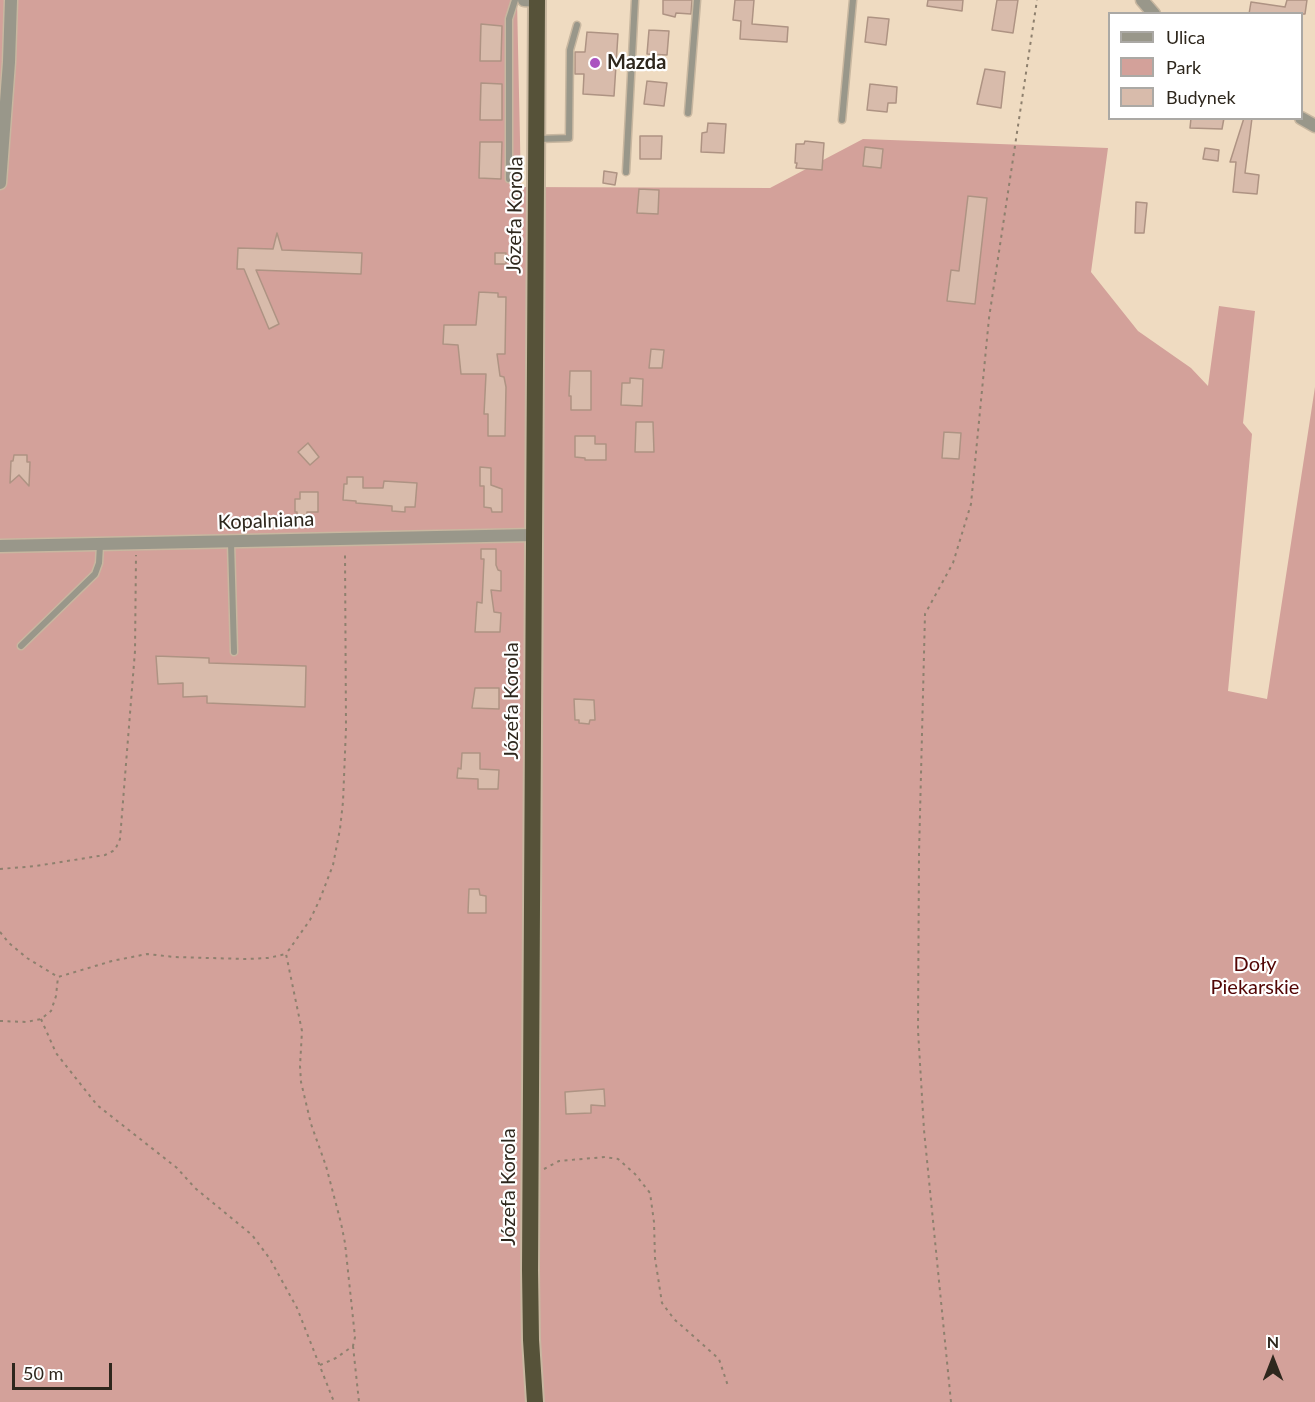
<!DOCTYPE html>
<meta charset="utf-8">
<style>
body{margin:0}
#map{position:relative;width:1315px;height:1402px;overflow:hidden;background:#efdbc1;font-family:Lato,sans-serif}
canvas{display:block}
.legend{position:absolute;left:1108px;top:12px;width:195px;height:108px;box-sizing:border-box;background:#fff;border:2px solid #aba9a5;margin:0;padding:8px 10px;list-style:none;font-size:18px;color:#2e271d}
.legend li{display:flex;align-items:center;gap:12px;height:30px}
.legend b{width:30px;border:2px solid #aba9a5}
.north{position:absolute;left:1243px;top:1330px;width:60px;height:60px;-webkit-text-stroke:4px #fff;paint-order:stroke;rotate:0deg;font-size:16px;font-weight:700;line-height:24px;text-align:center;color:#2e271d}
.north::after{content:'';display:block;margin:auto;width:21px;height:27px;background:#2e271d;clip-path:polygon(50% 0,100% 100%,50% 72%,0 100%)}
.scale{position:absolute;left:12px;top:1363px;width:100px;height:27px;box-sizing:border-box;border:3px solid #2e271d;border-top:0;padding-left:8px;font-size:18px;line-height:21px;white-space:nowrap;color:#2e271d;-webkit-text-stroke:4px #fff;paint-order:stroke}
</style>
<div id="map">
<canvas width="1315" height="1402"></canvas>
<ul class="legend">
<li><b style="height:8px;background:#99978a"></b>Ulica</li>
<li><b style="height:16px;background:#d3a19a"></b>Park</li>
<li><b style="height:16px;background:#d8bbab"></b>Budynek</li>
</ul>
<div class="north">N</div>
<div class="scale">50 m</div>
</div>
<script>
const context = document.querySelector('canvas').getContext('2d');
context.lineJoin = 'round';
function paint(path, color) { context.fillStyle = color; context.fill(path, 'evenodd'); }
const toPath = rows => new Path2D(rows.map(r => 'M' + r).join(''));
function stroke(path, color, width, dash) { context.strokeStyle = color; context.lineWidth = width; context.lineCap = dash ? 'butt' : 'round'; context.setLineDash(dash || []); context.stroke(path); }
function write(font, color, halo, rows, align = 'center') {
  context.font = font + ' Lato,sans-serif'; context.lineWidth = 4.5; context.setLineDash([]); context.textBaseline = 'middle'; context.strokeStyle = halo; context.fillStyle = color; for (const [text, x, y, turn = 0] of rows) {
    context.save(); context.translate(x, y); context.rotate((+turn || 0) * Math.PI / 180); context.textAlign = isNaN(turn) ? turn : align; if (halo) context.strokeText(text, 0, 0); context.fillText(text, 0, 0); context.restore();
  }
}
paint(toPath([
 [0,0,517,0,521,187,770,188,863,139,1108,148,1091,272,1138,331,1191,368,1208,386,1219,306,1255,311,1243,423,1252,434,1228,691,1267,699,1315,387,1315,1402,0,1402]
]), '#d3a19a');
const building = toPath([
 [663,0,692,0,691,14,676,13,675,17,663,14,663,0],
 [735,0,754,0,752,24,788,27,787,42,740,39,741,21,733,20,735,0],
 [928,0,963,0,962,11,927,6,928,0],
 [997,0,1018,0,1013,33,992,30,997,0],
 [1287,0,1307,0,1305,14,1249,14,1251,2,1285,7,1287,0],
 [868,17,889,19,886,45,865,42,868,17],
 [481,24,502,26,501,61,480,61,481,24],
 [649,30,669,31,667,55,647,54,649,30],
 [587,32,618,34,614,96,583,94,584,74,575,74,575,52,585,52,587,32],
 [985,69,1005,72,1001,108,977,104,985,69],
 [647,81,667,83,664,106,644,104,647,81],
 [481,83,502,84,502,120,480,120,481,83],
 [870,84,897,87,896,103,888,103,887,112,867,110,870,84],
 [1191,118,1224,118,1222,129,1190,128,1191,118],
 [1244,118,1252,118,1245,173,1259,175,1257,194,1233,192,1236,162,1230,162,1244,118],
 [708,123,726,124,724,153,701,152,702,133,707,132,708,123],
 [640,136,662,136,661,159,640,159,640,136],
 [805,141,824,143,822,170,796,168,797,163,795,163,796,144,804,144,805,141],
 [480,142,502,142,501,179,479,178,480,142],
 [865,147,883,149,881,168,863,166,865,147],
 [1205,148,1219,150,1218,161,1203,159,1205,148],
 [604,171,617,173,615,185,603,183,604,171],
 [639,189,659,190,658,214,637,213,639,189],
 [968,196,987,198,975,304,947,301,951,270,959,271,968,196],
 [1136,202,1147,203,1144,233,1135,233,1136,202],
 [277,233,282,250,362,253,361,274,256,270,279,324,269,329,244,269,237,269,238,248,273,249,277,233],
 [495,253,506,253,506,264,495,264,495,253],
 [479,292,498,293,498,297,506,297,505,354,497,354,500,376,504,377,506,387,505,436,488,436,488,414,484,414,486,374,461,374,458,345,443,344,444,325,476,325,479,292],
 [651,349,664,350,662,368,649,368,651,349],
 [570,371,591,371,591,410,571,410,571,396,569,396,570,371],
 [630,378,643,379,642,406,621,405,622,383,630,383,630,378],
 [636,422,653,422,654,452,635,452,636,422],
 [944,432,961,433,959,459,942,458,944,432],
 [575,436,595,436,595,444,606,444,606,460,585,460,585,458,575,457,575,436],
 [308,443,319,457,310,465,298,452,308,443],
 [14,455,27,455,27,462,30,462,29,486,19,475,10,483,11,461,13,461,14,455],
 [480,467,491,468,491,485,502,489,502,512,492,512,491,508,484,507,484,486,480,486,480,467],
 [347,477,363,477,363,488,383,488,384,481,417,483,415,507,405,507,405,512,392,511,392,506,356,503,356,501,343,500,344,484,347,484,347,477],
 [300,492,318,492,318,512,307,512,307,515,297,516,297,512,295,512,295,499,300,499,300,492],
 [481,549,496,549,496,565,498,570,501,571,501,591,491,590,494,612,501,613,500,632,475,632,477,602,482,603,484,559,481,559,481,549],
 [156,656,209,658,209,663,306,666,305,707,207,703,207,696,183,697,183,683,158,684,156,656],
 [475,688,499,688,499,709,472,708,475,688],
 [574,699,594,700,595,720,590,720,589,724,579,723,579,720,575,720,574,699],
 [462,753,480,753,480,769,499,770,498,789,478,789,478,779,457,778,458,768,461,769,462,753],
 [469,889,479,889,480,895,486,896,486,913,468,913,469,889],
 [604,1089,605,1106,591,1105,591,1113,566,1114,565,1092,604,1089]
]);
paint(building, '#d8bbab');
stroke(building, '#ae9383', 1.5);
const service = toPath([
 [688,113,697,0],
 [842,120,853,0],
 [537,139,569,138,570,50,577,25],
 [626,172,635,0],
 [509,179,509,19,515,0],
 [231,542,234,652],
 [21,646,95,574,99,563,100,545]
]);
const minor = toPath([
 [524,0,537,1],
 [1142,0,1154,14],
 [1301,118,1315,126],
 [0,183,9,62,11,0],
 [0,546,534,535]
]);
const trunk = toPath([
 [535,1402,531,1340,530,1270,537,0]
]);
stroke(service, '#c8b7a0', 9);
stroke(minor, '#c8b7a0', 15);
stroke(trunk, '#c8b7a0', 20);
stroke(toPath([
 [0,869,36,866,105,855,115,850,120,839,135,651,136,555],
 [0,932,9,943,27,958,58,977],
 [41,1019,56,1053,97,1105,177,1168,195,1188,252,1235,270,1259,297,1308,334,1402],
 [0,1021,26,1022,41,1019,51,1011,56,996,58,977,112,961,147,954,174,957,246,959,268,958,286,954],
 [544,1169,559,1161,605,1157,618,1159,635,1174,650,1193,654,1222,655,1258,662,1303,674,1319,719,1359,728,1386],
 [353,1346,359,1402],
 [320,1365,336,1358,353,1346,355,1337,345,1243,341,1223,326,1166,311,1124,301,1082,300,1066,302,1031,286,954,310,920,320,899,333,865,340,829,343,802,346,728,345,552],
 [951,1402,924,1130,918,1030,919,854,925,614,953,563,971,504,989,318,1037,0]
]), '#8e806e', 2, [3, 4.5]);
stroke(service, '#99978a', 6);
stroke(minor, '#99978a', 12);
stroke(trunk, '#565239', 16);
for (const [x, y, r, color] of [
 [595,63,6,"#ab53c0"]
]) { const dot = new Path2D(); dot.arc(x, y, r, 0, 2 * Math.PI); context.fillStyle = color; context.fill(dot); stroke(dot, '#fff', 2); }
write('bold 20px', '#2e271d', '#fff', [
 ["Mazda",607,63]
], 'left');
write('20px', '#2e271d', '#fff', [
 ["Józefa Korola",515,215,-89],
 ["Kopalniana",266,521,-2],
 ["Józefa Korola",512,701,-90],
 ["Józefa Korola",509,1187,-90]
]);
write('20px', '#520605', '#fff', [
 ["Doły",1255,965],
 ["Piekarskie",1255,988]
]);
</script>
